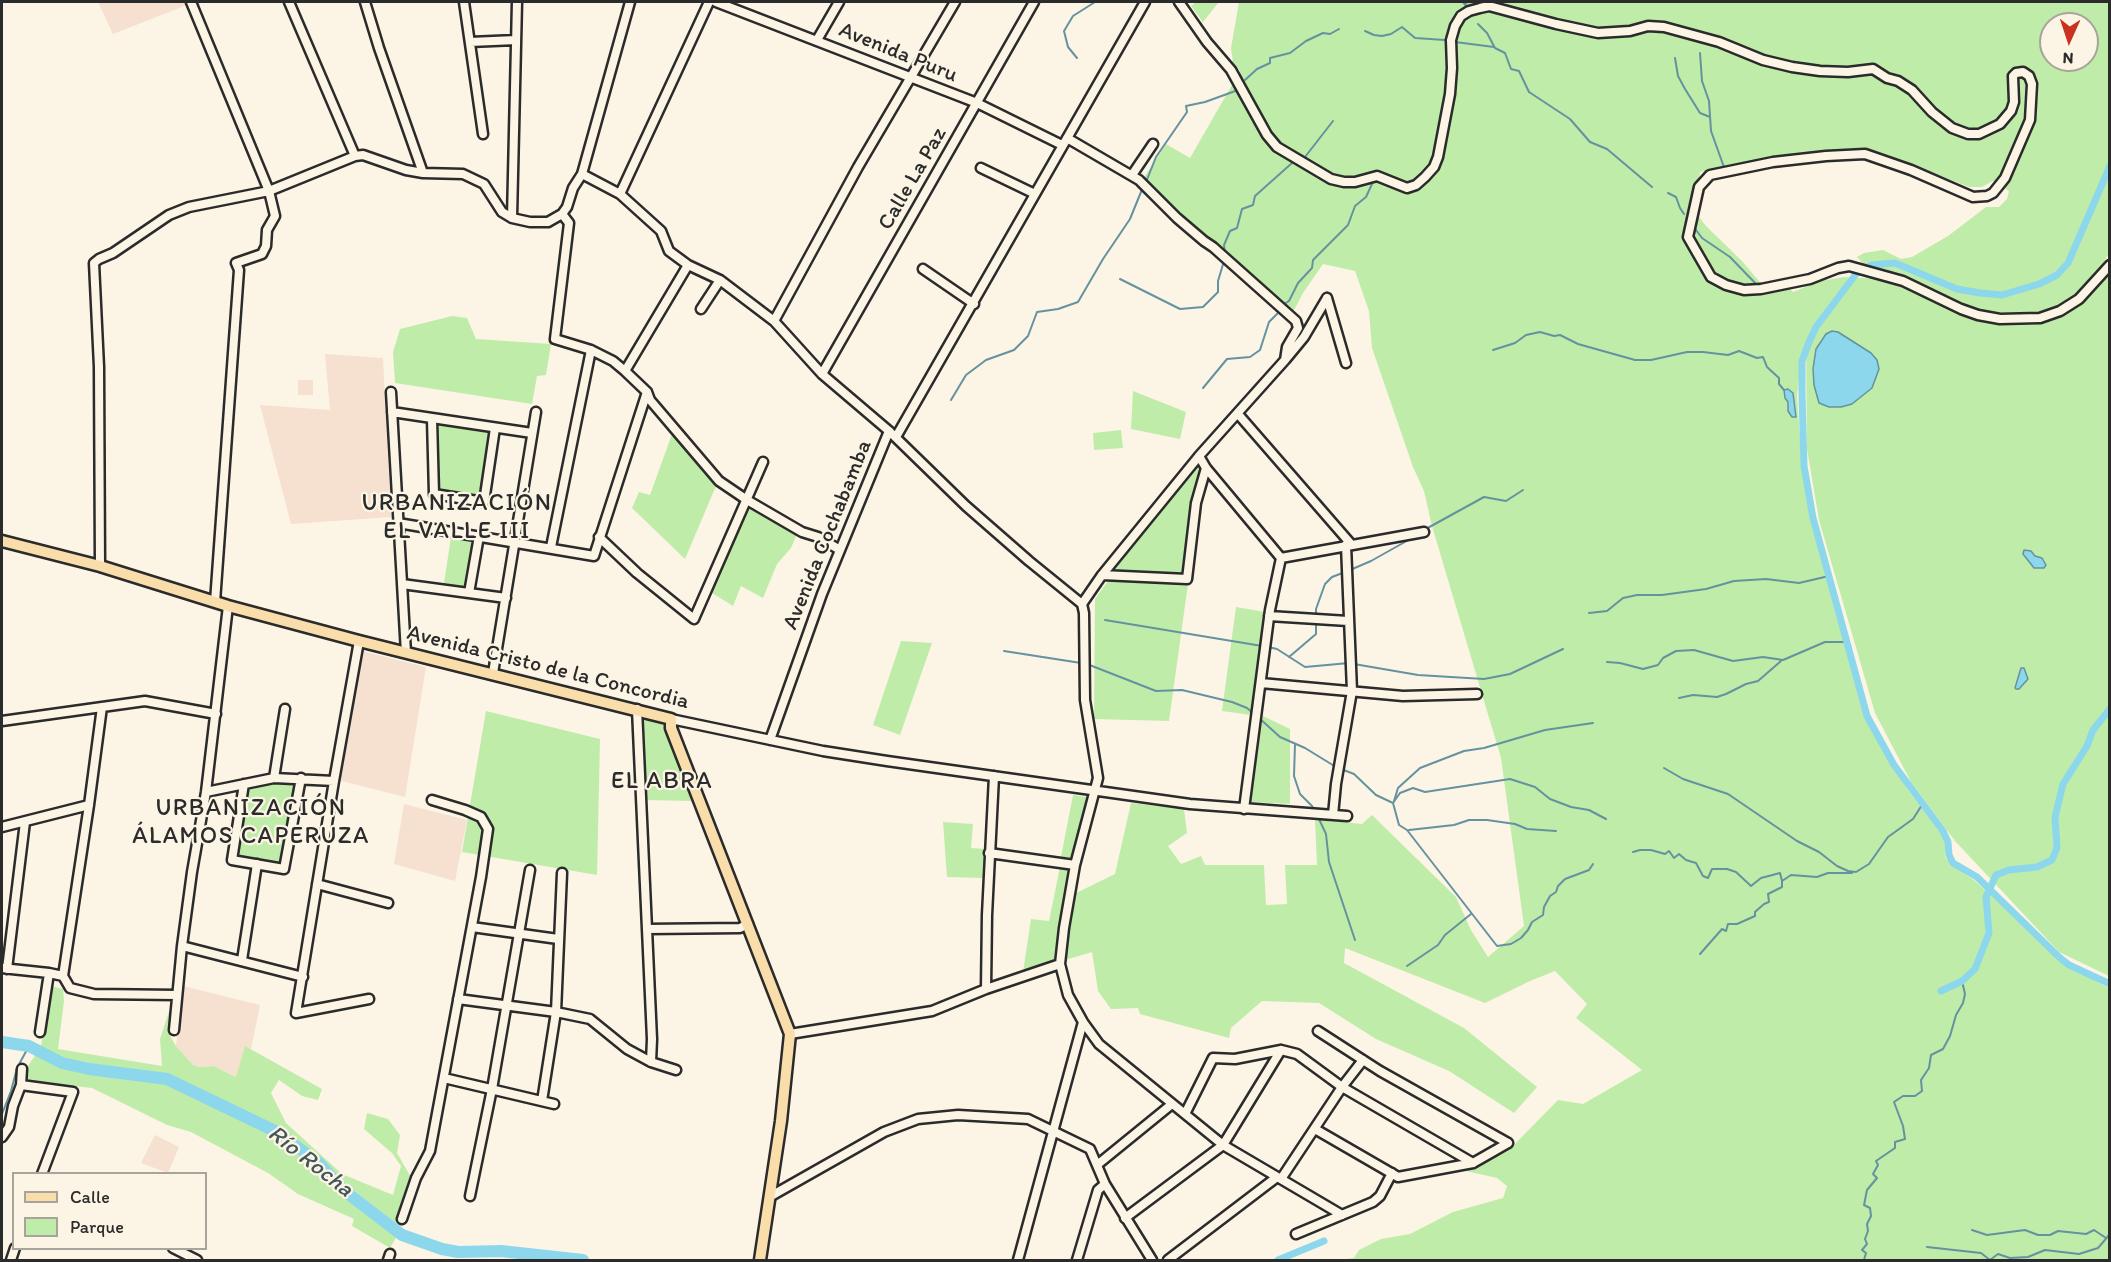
<!DOCTYPE html>
<meta charset="utf-8">
<style>
body{margin:0}
#map{position:relative;width:2111px;height:1262px;overflow:hidden;background:#fcf5e5;font-family:Itim,sans-serif}
canvas{display:block}
.frame{position:absolute;inset:0;border:3px solid #2b2b2b;pointer-events:none}
.legend{position:absolute;left:12px;top:1172px;width:195px;height:78px;box-sizing:border-box;background:#fcf5e5;border:2px solid #a8a49b;margin:0;padding:8px 10px;list-style:none;font-size:18px;color:#2b2b2b}
.legend li{display:flex;align-items:center;gap:12px;height:30px}
.legend b{width:30px;border:2px solid #a8a49b}
.north{position:absolute;left:2039px;top:12px;width:60px;height:60px;box-sizing:border-box;background:#fcf5e5;border:2px solid #a8a49b;border-radius:50%;rotate:183deg;font-size:16px;font-weight:700;line-height:24px;text-align:center;color:#2b2b2b}
.north::after{content:'';display:block;margin:auto;width:21px;height:27px;background:#c8321e;clip-path:polygon(50% 0,100% 100%,50% 72%,0 100%)}
</style>
<div id="map">
<canvas width="2111" height="1262"></canvas>
<div class="frame"></div>
<ul class="legend">
<li><b style="height:8px;background:#f9deab"></b>Calle</li>
<li><b style="height:16px;background:#c0eca9"></b>Parque</li>
</ul>
<div class="north">N</div>
</div>
<script>
const context = document.querySelector('canvas').getContext('2d');
context.lineJoin = 'round';
function paint(path, color) { context.fillStyle = color; context.fill(path, 'evenodd'); }
const toPath = rows => new Path2D(rows.map(r => 'M' + r).join(''));
function stroke(path, color, width, dash) { context.strokeStyle = color; context.lineWidth = width; context.lineCap = dash ? 'butt' : 'round'; context.setLineDash(dash || []); context.stroke(path); }
function write(font, color, halo, rows, align = 'center') {
  context.font = font + ' Itim,sans-serif'; context.lineWidth = 4.5; context.setLineDash([]); context.textBaseline = 'middle'; context.strokeStyle = halo; context.fillStyle = color; for (const [text, x, y, turn = 0] of rows) {
    context.save(); context.translate(x, y); context.rotate((+turn || 0) * Math.PI / 180); context.textAlign = isNaN(turn) ? turn : align; if (halo) context.strokeText(text, 0, 0); context.fillText(text, 0, 0); context.restore();
  }
}
paint(toPath([
 [98,2,185,2,187,5,113,34],
 [325,354,383,358,391,517,291,524,260,405,330,410],
 [298,380,313,380,313,395,298,395],
 [362,651,426,667,405,797,338,780],
 [404,804,467,820,455,881,394,864],
 [183,986,260,1005,251,1049,245,1047,237,1077,214,1066,200,1067,193,1065,176,1046],
 [155,1135,179,1147,168,1173,141,1163]
]), '#f6e0d0');
paint(toPath([
 [1196,2,1219,2,1203,22,1191,6],
 [1239,2,2109,2,2109,253,2097,274,2088,284,2073,297,2053,308,2038,313,2013,314,1975,309,1907,277,1869,270,1857,257,1864,253,1883,250,1901,259,1912,257,1948,236,1986,207,1999,207,2007,199,2009,191,1993,181,1982,187,1969,187,1900,160,1858,148,1790,155,1700,172,1699,181,1691,195,1696,213,1706,226,1742,261,1769,293,1789,288,1793,292,1820,281,1844,277,1882,279,1913,290,1981,322,2034,325,2062,316,2084,301,2109,272,2109,976,2059,952,1955,841,1911,782,1875,713,1819,520,1807,449,1806,345,1801,360,1797,396,1802,466,1810,518,1864,717,1908,790,1941,832,1945,841,1945,857,1953,866,1974,880,2026,927,2058,960,2067,966,2109,988,2109,1260,1337,1260,1354,1258,1359,1250,1381,1239,1410,1234,1453,1212,1503,1198,1507,1186,1497,1178,1466,1171,1508,1151,1558,1100,1583,1104,1642,1070,1576,1018,1587,1004,1555,971,1530,981,1485,1003,1345,948,1344,963,1464,1028,1537,1087,1514,1113,1449,1071,1376,1039,1319,1003,1262,1001,1231,1028,1229,1038,1140,1014,1138,1008,1111,1009,1098,991,1092,952,1065,960,1066,936,1074,894,1115,874,1131,803,1184,809,1187,833,1168,846,1181,864,1201,856,1205,865,1264,865,1266,905,1287,904,1285,865,1317,865,1315,819,1362,824,1372,815,1456,897,1471,930,1488,957,1524,926,1501,758,1432,526,1424,491,1413,467,1372,348,1369,311,1355,271,1323,264,1303,293,1291,316,1137,188,1166,144,1190,158,1240,71,1233,63,1231,48],
 [2051,24,2087,24,2087,60,2051,60],
 [452,316,467,318,476,339,551,344,546,375,537,376,532,404,395,383,393,352,400,329],
 [1133,391,1186,412,1180,439,1131,429],
 [438,425,489,433,478,499,440,493],
 [1121,430,1123,448,1094,450,1093,433],
 [672,434,716,486,685,559,632,508,639,492,650,495],
 [1196,465,1201,472,1191,502,1183,575,1110,571],
 [749,507,797,534,791,548,777,564,763,598,741,586,733,606,712,593],
 [451,537,474,540,466,587,444,583],
 [1108,581,1188,584,1169,721,1094,719,1095,599],
 [1236,607,1265,612,1251,715,1222,711],
 [901,641,932,643,900,735,873,725],
 [486,711,600,739,597,875,462,852],
 [640,716,662,721,692,801,644,800],
 [1263,716,1290,729,1290,804,1250,802],
 [273,784,291,784,295,787,281,861,276,863,239,857,236,852,248,790],
 [1073,795,1087,797,1072,858,1061,857],
 [943,822,973,824,971,848,985,849,983,878,947,877],
 [1060,867,1070,867,1060,922,1056,959,1023,972,1031,919,1049,921],
 [51,986,63,989,64,1001,58,1049,162,1066,160,1039,172,1002,169,1034,176,1046,193,1065,200,1067,214,1066,236,1077,245,1046,322,1089,318,1100,302,1096,279,1080,271,1093,286,1123,342,1174,393,1195,401,1166,392,1153,364,1129,367,1113,388,1119,400,1135,397,1153,412,1179,397,1224,339,1179,324,1162,280,1129,167,1074,78,1063,62,1058,41,1046],
 [36,1054,63,1067,167,1082,273,1135,316,1164,337,1189,397,1236,390,1248,352,1226,354,1219,298,1194,268,1173,191,1132,167,1125,92,1088,25,1081,26,1069]
]), '#c0eca9');
const water = toPath([
 [1832,331,1838,332,1871,353,1877,360,1879,369,1872,388,1852,404,1841,407,1829,407,1819,403,1814,385,1813,369,1816,349,1826,334,1832,331],
 [1788,389,1793,393,1796,417,1792,417,1788,411,1788,402,1785,398,1784,390,1788,389],
 [2024,550,2031,551,2035,556,2042,558,2046,565,2044,568,2034,568,2023,554,2024,550],
 [2021,668,2024,668,2028,679,2019,689,2016,689,2015,688,2021,668]
]);
paint(water, '#8cd7ec');
stroke(water, '#65929f', 1.5);
stroke(toPath([
 [1463,2,1465,5,1467,2],
 [1478,24,1487,33,1495,48,1505,53,1511,69,1519,71,1529,92,1570,119,1590,142,1607,149,1652,187],
 [1365,31,1374,35,1382,36,1391,34,1402,27,1415,38,1445,40],
 [1455,42,1494,47],
 [1700,53,1702,81,1709,101,1711,131,1725,170],
 [1077,58,1068,47,1064,31,1073,16,1095,2],
 [1675,58,1678,76,1685,89,1700,113,1710,117],
 [1245,80,1257,69,1270,63,1270,58,1290,53,1306,41,1323,33,1330,34,1339,29],
 [1305,157,1333,121],
 [1146,182,1156,157,1187,112,1186,106,1205,102,1238,90],
 [1668,193,1676,197,1680,208,1684,214],
 [1696,230,1702,238,1730,257,1757,285],
 [1225,253,1224,245,1230,231,1237,228,1242,209,1253,205,1255,196,1292,163],
 [1120,279,1180,309,1203,307,1218,292,1218,281,1224,261],
 [1284,307,1284,304,1289,301,1298,283,1312,268,1313,260,1348,225,1355,206,1366,197,1372,184],
 [1493,350,1515,343,1526,335,1540,332,1554,336,1560,335,1578,344,1635,360,1651,360,1687,352,1703,352,1728,355,1739,351,1757,358,1763,357,1767,367,1779,378,1779,384,1784,390],
 [1203,388,1227,359,1250,357,1260,350,1269,322,1280,311],
 [951,400,966,375,986,360,1014,350,1028,336,1037,312,1058,309,1078,302,1103,259,1130,219,1143,187],
 [1424,530,1484,497,1506,501,1523,490],
 [1350,570,1371,561,1412,538],
 [1589,613,1607,611,1623,598,1637,595,1662,595,1706,589,1734,581,1766,579,1799,583,1829,576],
 [1316,616,1316,609,1325,584,1332,577,1345,572],
 [1105,620,1262,646],
 [1268,647,1277,649,1305,667,1349,663],
 [1004,651,1081,663],
 [1289,657,1316,634,1316,622],
 [1607,662,1620,663,1643,669,1658,665,1663,658,1676,651,1694,650,1733,661,1763,657,1783,660,1825,642,1847,642],
 [1087,664,1156,691,1182,690,1232,702,1247,708,1254,714],
 [1354,664,1418,675,1484,679,1510,674,1563,649],
 [1679,698,1693,695,1717,697,1726,694,1746,684,1758,681,1781,661],
 [1258,717,1280,737,1305,748,1336,767],
 [1295,744,1294,776,1300,794,1312,806,1315,812],
 [1664,768,1683,779,1728,794,1797,841,1819,852,1837,866,1848,871,1856,872,1869,864,1888,837,1913,819,1922,805],
 [1341,769,1354,774,1376,795,1393,803,1399,825,1407,830,1497,946,1511,944,1521,938,1528,930,1532,922,1543,915,1544,907,1550,896,1556,892,1558,886,1565,879,1589,870,1593,864],
 [1394,801,1398,788,1420,768,1464,751,1484,748,1545,730,1593,723],
 [1393,803,1400,793,1413,788,1425,792,1510,779,1535,787,1550,799,1571,807,1589,810,1606,819],
 [1318,817,1326,834,1329,862,1355,940],
 [1409,830,1454,825,1469,820,1487,820,1515,824,1527,829,1556,831],
 [1633,852,1640,850,1651,850,1665,854,1669,851,1674,858,1679,854,1686,860,1696,863,1703,876,1708,878,1712,869,1727,869,1736,872,1751,886,1761,878,1780,873,1782,881,1791,875,1817,877,1828,873,1852,873],
 [1700,954,1722,929,1726,931,1728,924,1737,924,1755,916,1755,912,1764,904,1769,902,1768,894,1782,887,1782,881],
 [1407,966,1438,945,1445,935,1471,914],
 [2,1114,11,1091,17,1068,29,1046],
 [1972,1230,1987,1235,2025,1230,2038,1235,2050,1235,2058,1231,2086,1234,2094,1230,2106,1238],
 [1927,1247,1981,1253,1990,1260,1998,1254,2010,1258,2028,1257,2045,1250,2079,1254,2098,1248,2110,1234],
 [1864,1260,1866,1253,1862,1250,1867,1244,1865,1239,1868,1231,1867,1224,1871,1216,1870,1208,1864,1205,1867,1190,1877,1178,1873,1174,1878,1165,1876,1161,1895,1148,1895,1142,1905,1139,1903,1126,1894,1102,1903,1096,1915,1096,1922,1091,1921,1080,1929,1068,1931,1055,1943,1049,1950,1036,1956,1015,1963,1003,1965,994,1962,981]
]), '#65929f', 2);
stroke(toPath([
 [2110,166,2068,263,2057,275,2039,284,2002,295,1980,293,1957,289,1895,263,1871,265,1856,274,1816,327,1809,342,1802,361,1802,394,1804,466,1813,518,1867,716,1894,765,1943,831,1948,842,1949,855,1953,863,1977,877,2059,957,2069,965,2110,984],
 [1941,991,1962,981,1975,969,1989,933,1986,897,1996,875,2009,870,2037,867,2052,860,2057,848,2055,817,2063,784,2087,746,2093,730,2110,709],
 [1278,1260,1324,1241]
]), '#8cd7ec', 7);
stroke(toPath([
 [2,1042,29,1046,62,1063,89,1069,167,1079,277,1132,319,1163,342,1189,402,1235,442,1249,458,1252,501,1251,583,1260]
]), '#8cd7ec', 12);
const minor = toPath([
 [191,2,269,191,275,216,267,230,266,246,262,254,236,263,239,270,215,602],
 [289,2,355,156],
 [365,2,379,48,423,173],
 [464,2,483,134],
 [716,2,977,103,1062,145],
 [1179,2,1207,42,1231,70,1267,135,1277,147,1331,179,1344,182,1355,182,1377,176,1407,188,1416,185,1425,177,1434,167,1438,157,1450,94,1452,68,1451,40,1455,26,1461,16,1469,11,1480,8,1489,6,1556,24,1598,33,1630,31,1648,26,1664,27,1719,42,1763,60,1792,67,1820,71,1848,72,1873,69,1887,78,1898,81,1912,90,1932,112,1952,128,1968,134,1979,134,2000,124,2011,111,2014,102,2013,76,2016,73,2023,72,2029,76,2032,84,2030,120,2005,178,1993,193,1987,196,1973,197,1911,170,1865,154,1826,156,1773,162,1710,175,1699,187,1688,237,1711,277,1726,285,1744,290,1761,289,1810,279,1838,268,1849,266,1903,281,1961,309,1978,315,2000,319,2040,318,2060,311,2079,299,2110,265],
 [817,40,839,2],
 [470,42,516,40],
 [1067,138,1139,180,1177,218,1204,241,1213,247,1296,321,1298,328,1287,347,1285,360],
 [981,168,1035,194],
 [582,174,630,2],
 [1132,175,1153,144],
 [620,194,709,2],
 [562,214,569,223,555,339,591,350,613,361,625,371,647,392,650,400,719,481,747,500,802,532,818,537,840,550],
 [512,218,517,2],
 [923,269,974,304],
 [1327,298,1346,363],
 [701,309,720,280],
 [774,321,858,167,955,2],
 [625,371,688,265],
 [822,374,1034,2],
 [391,392,406,653],
 [392,412,532,433],
 [1238,414,1351,544],
 [432,419,434,494,484,502,495,428],
 [896,437,1145,2],
 [1199,456,1206,468,1281,558],
 [398,523,594,556,647,392],
 [599,537,637,573,694,619,763,462],
 [551,547,591,350],
 [1281,558,1424,532],
 [100,566,99,367,94,263,99,259,113,253,169,215,189,207,269,191,355,156,363,155,406,170,423,173,463,174,484,184,502,212,512,218,530,222,548,222,562,214,567,207,573,188,582,174,620,194,661,231,669,251,688,265,720,280,774,321,822,374,889,431,966,506,1029,561,1082,604,1084,613,1085,700,1098,778,1075,865,1064,928,1060,964,1068,995,1083,1022,1099,1044,1223,1145,1342,1215],
 [1102,575,1187,579,1196,503,1206,468],
 [402,584,506,598],
 [469,593,479,536],
 [1082,604,1102,575,1199,456,1285,360,1304,337,1327,298],
 [1269,616,1348,621],
 [359,641,334,781,296,1013,369,999],
 [493,673,536,412],
 [1261,683,1403,696,1477,694],
 [637,709,652,1039,651,1062],
 [671,719,823,751,887,761,1190,804,1347,816],
 [2,721,145,701,216,714],
 [770,740,822,594,889,431],
 [274,778,285,709],
 [244,784,232,860,284,869,301,778],
 [206,792,274,778,334,781],
 [1244,809,1270,610,1281,558],
 [1333,815,1336,784,1352,691,1346,545],
 [2,827,89,805],
 [989,853,1075,865],
 [317,884,388,903],
 [472,927,558,939],
 [647,929,740,928,748,924],
 [182,946,303,977],
 [242,960,257,864],
 [2,968,49,973],
 [7,969,25,822],
 [63,976,70,988,94,994,177,995],
 [986,989,987,915,994,776],
 [458,999,556,1012,590,1019,627,1049,651,1062,676,1070],
 [174,1030,182,946,192,872,206,792,228,606],
 [1318,1031,1380,1071,1508,1143],
 [40,1032,49,973,63,976,89,805,102,707],
 [790,1034,932,1011,986,989,1060,964],
 [444,1078,554,1104],
 [21,1085,73,1092,42,1174],
 [542,1101,556,1012,562,873],
 [1185,1114,1213,1058,1235,1059,1281,1050,1297,1054,1342,1087,1473,1163],
 [1315,1129,1398,1177,1473,1163,1508,1143],
 [2,1137,9,1127,13,1106,21,1085,22,1069],
 [1097,1165,1172,1104],
 [1281,1179,1342,1087,1363,1060],
 [470,1196,492,1089,530,870],
 [771,1196,884,1132,918,1119,958,1115,1028,1119,1090,1149,1105,1184,1152,1260],
 [1125,1218,1223,1145,1281,1050],
 [402,1219,416,1178,430,1151,481,877,488,829,481,817,465,810,432,800],
 [1296,1234,1373,1202,1380,1196,1392,1173],
 [173,1248,197,1260],
 [11,1260,15,1248],
 [388,1260,390,1254],
 [1018,1260,1083,1022],
 [1077,1260,1098,1190,1105,1184],
 [1168,1260,1277,1177]
]);
const major = toPath([
 [2,541,100,566,228,606,359,641,671,719,671,728,790,1034,781,1121,760,1260]
]);
stroke(minor, '#2b2b2b', 13);
stroke(major, '#2b2b2b', 15);
stroke(minor, '#fcf5e5', 8);
stroke(major, '#f9deab', 10);
write('22px', '#2b2b2b', '#fcf5e5', [
 ["Avenida Puru",898,53,22],
 ["Calle La Paz",913,179,-60],
 ["Avenida Cochabamba",828,535,-68],
 ["Avenida Cristo de la Concordia",548,668,14]
]);
context.letterSpacing = '1.5px';
write('24px', '#2b2b2b', '#fcf5e5', [
 ["URBANIZACIÓN",457,504],
 ["EL VALLE III",457,532],
 ["EL ABRA",662,782],
 ["URBANIZACIÓN",251,809],
 ["ÁLAMOS CAPERUZA",251,837]
]);
context.letterSpacing = '0px';
write('italic 24px', '#43565b', '#fcf5e5', [
 ["Río Rocha",310,1162,38]
]);
</script>
